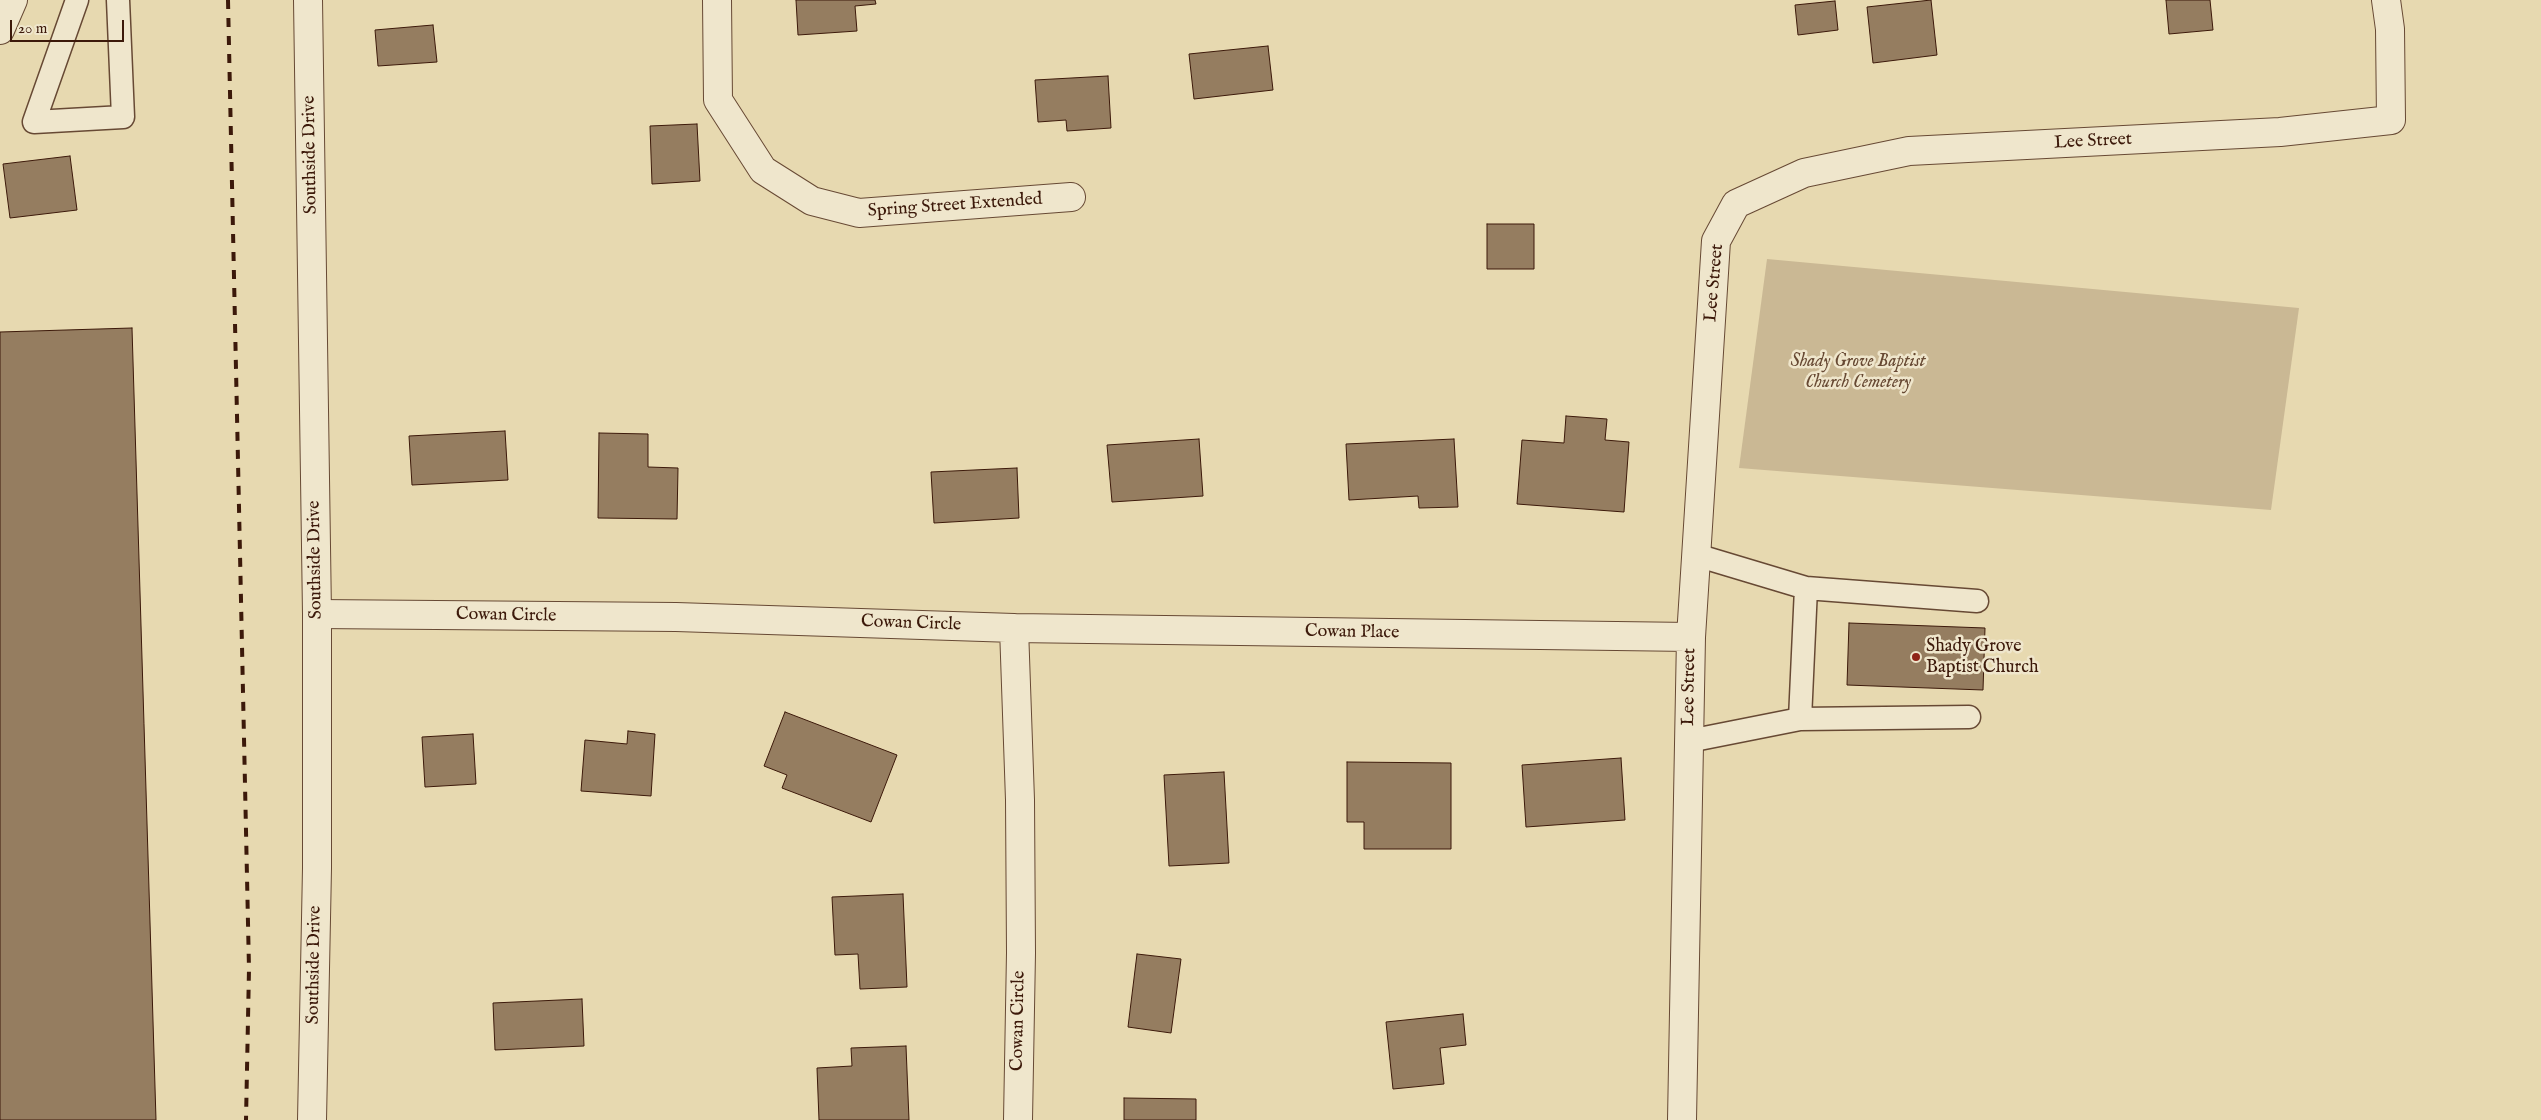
<!DOCTYPE html>
<style>
body{margin:0}
#map{position:relative;width:2541px;height:1120px;overflow:hidden;background:#e7d9b0;font-family:"IM FELL English",serif}
canvas{display:block}
.scale{position:absolute;left:10px;top:20px;width:114px;height:22px;box-sizing:border-box;border:2px solid #3c190a;border-top:0;padding-left:6px;font-size:15px;line-height:18px;white-space:nowrap;color:#3c190a;-webkit-text-stroke:4px #efe6cc;paint-order:stroke}
</style>
<div id="map">
<canvas width="2541" height="1120"></canvas>
<div class="scale">20 m</div>
</div>
<script>
const context = document.querySelector('canvas').getContext('2d');
context.lineJoin = 'round';
function paint(path, color) { context.fillStyle = color; context.fill(path, 'evenodd'); }
const toPath = rows => new Path2D(rows.map(r => 'M' + r).join(''));
function stroke(path, color, width, dash) { context.strokeStyle = color; context.lineWidth = width; context.lineCap = dash ? 'butt' : 'round'; context.setLineDash(dash || []); context.stroke(path); }
function write(font, color, halo, rows, align = 'center') {
  context.font = font + ' "IM FELL English",serif'; context.lineWidth = 5; context.setLineDash([]); context.textBaseline = 'middle'; context.strokeStyle = halo; context.fillStyle = color; for (const [text, x, y, turn = 0] of rows) {
    context.save(); context.translate(x, y); context.rotate((+turn || 0) * Math.PI / 180); context.textAlign = isNaN(turn) ? turn : align; if (halo) context.strokeText(text, 0, 0); context.fillText(text, 0, 0); context.restore();
  }
}
paint(toPath([
 [1767,259,2299,308,2271,510,1739,468]
]), '#cab894');
const building = toPath([
 [796,0,875,0,876,4,855,6,857,31,798,35,796,0],
 [1931,0,1937,55,1873,63,1867,7,1931,0],
 [2166,0,2210,0,2213,30,2169,34,2166,0],
 [1835,1,1838,30,1798,35,1795,5,1835,1],
 [433,25,437,62,378,66,375,30,433,25],
 [1268,46,1273,90,1194,99,1189,54,1268,46],
 [1108,76,1111,128,1067,131,1066,120,1038,122,1035,80,1108,76],
 [697,124,700,181,652,184,650,126,697,124],
 [70,156,77,210,10,218,3,164,70,156],
 [1487,224,1534,224,1534,269,1487,269,1487,224],
 [132,328,156,1120,0,1120,0,332,132,328],
 [1566,416,1607,419,1605,440,1629,442,1624,512,1517,504,1522,440,1564,443,1566,416],
 [505,431,508,480,412,485,409,436,505,431],
 [599,433,648,434,648,467,678,468,677,519,598,518,599,433],
 [1199,439,1203,496,1112,502,1107,445,1199,439],
 [1454,439,1458,507,1419,508,1418,496,1349,500,1346,444,1454,439],
 [1017,468,1019,518,934,523,931,472,1017,468],
 [1849,623,1985,628,1983,690,1847,685,1849,623],
 [785,712,897,755,871,822,782,788,787,775,764,766,785,712],
 [628,731,655,734,651,796,581,791,585,740,627,744,628,731],
 [473,734,476,784,425,787,422,737,473,734],
 [1621,758,1625,820,1526,827,1522,765,1621,758],
 [1347,762,1451,763,1451,849,1364,849,1364,822,1347,822,1347,762],
 [1224,772,1229,863,1169,866,1164,775,1224,772],
 [903,894,907,987,860,989,858,954,835,955,832,897,903,894],
 [1137,954,1181,959,1171,1033,1128,1027,1137,954],
 [582,999,584,1046,495,1050,493,1003,582,999],
 [1463,1014,1466,1045,1440,1048,1444,1084,1393,1089,1386,1022,1463,1014],
 [906,1046,909,1120,819,1120,817,1068,852,1066,851,1048,906,1046],
 [1124,1098,1196,1099,1196,1120,1124,1120,1124,1098]
]);
paint(building, '#957d60');
stroke(building, '#3c190a', 1);
const service = toPath([
 [77,0,34,122,123,117,118,0],
 [1696,555,1806,588,1977,601],
 [1800,719,1806,588],
 [1689,741,1800,719,1969,717]
]);
const minor = toPath([
 [717,0,718,100,763,170,812,201,859,213,1071,197],
 [0,30,13,0],
 [317,614,676,617,1014,628,1020,800,1021,953,1018,1120],
 [1014,628,1691,637],
 [1682,1120,1691,637,1716,241,1736,204,1804,173,1909,151,2280,132,2391,120,2390,29,2386,0]
]);
const tertiary = toPath([
 [308,0,317,614,317,868,312,1120]
]);
stroke(service, '#674934', 25);
stroke(minor, '#674934', 30);
stroke(tertiary, '#674934', 30);
stroke(service, '#efe6cc', 22);
stroke(minor, '#efe6cc', 28);
stroke(tertiary, '#efe6cc', 28);
stroke(toPath([
 [228,0,249,969,246,1120]
]), '#3c190a', 4, [9, 9]);
for (const [x, y, r, color] of [
 [1916,657,5,"#8f2418"]
]) { const dot = new Path2D(); dot.arc(x, y, r, 0, 2 * Math.PI); context.fillStyle = color; context.fill(dot); stroke(dot, '#efe6cc', 2); }
write('18px', '#3c190a', '#efe6cc', [
 ["Lee Street",2093,142,-3],
 ["Southside Drive",311,155,-91],
 ["Spring Street Extended",955,206,-4],
 ["Lee Street",1715,283,-85],
 ["Southside Drive",316,560,-91],
 ["Cowan Circle",506,616,1],
 ["Cowan Circle",911,624,2],
 ["Cowan Place",1352,633,1],
 ["Lee Street",1690,687,-89],
 ["Southside Drive",315,965,-89],
 ["Cowan Circle",1019,1021,-89]
]);
write('italic 18px', '#674933', '#efe6cc', [
 ["Shady Grove Baptist",1858,362],
 ["Church Cemetery",1858,383]
]);
write('18px', '#3c190a', '#efe6cc', [
 ["Shady Grove",1926,647],
 ["Baptist Church",1926,668]
], 'left');
</script>
